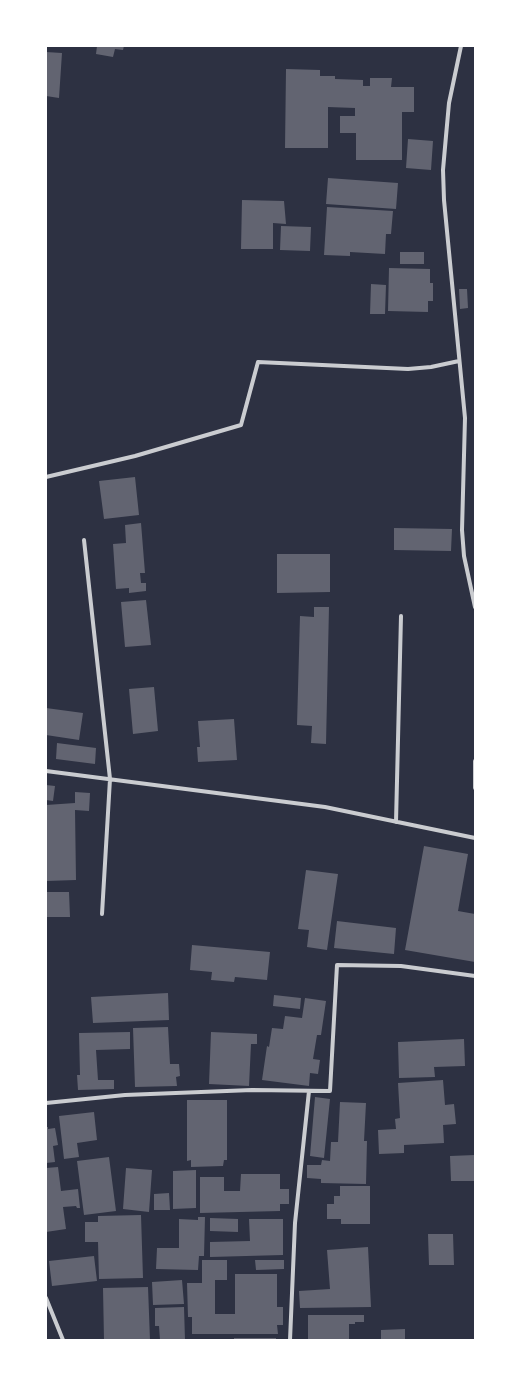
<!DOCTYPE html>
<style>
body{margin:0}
#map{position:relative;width:521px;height:1386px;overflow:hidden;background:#2d3142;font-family:Barlow,sans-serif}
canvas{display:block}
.frame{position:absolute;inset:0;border:47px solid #fff;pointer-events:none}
</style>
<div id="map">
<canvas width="521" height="1386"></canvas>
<div class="frame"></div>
</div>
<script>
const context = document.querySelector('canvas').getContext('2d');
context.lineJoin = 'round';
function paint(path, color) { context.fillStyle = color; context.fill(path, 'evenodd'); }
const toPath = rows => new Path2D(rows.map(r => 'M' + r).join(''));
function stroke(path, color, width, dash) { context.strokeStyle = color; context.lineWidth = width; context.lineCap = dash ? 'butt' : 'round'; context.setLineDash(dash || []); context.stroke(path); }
paint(toPath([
 [97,46,124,46,123,50,115,49,113,57,96,54],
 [46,52,62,53,59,98,46,96],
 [286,69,320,70,320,76,335,76,335,79,363,80,363,86,370,86,370,78,392,78,391,87,414,87,414,112,402,112,402,160,356,160,356,133,340,133,340,116,355,116,355,108,328,107,328,148,285,148],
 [408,139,433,141,431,170,406,168],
 [328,178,398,183,396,209,326,204],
 [242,200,284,201,286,224,273,223,273,249,241,249],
 [327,207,393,211,391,234,386,234,385,254,350,252,350,256,324,255],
 [281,226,311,227,310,251,280,250],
 [400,252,424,252,424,264,400,264],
 [389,268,430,269,430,283,433,283,433,301,428,301,428,312,388,311],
 [371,284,386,285,385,314,370,314],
 [459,289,467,289,468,308,460,309],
 [135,477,139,515,104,519,99,481],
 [141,523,145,573,140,573,141,583,146,583,146,591,129,593,129,588,116,589,113,544,126,543,125,525],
 [394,528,452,529,451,551,394,550],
 [277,554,330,554,330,592,277,593],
 [146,600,151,645,125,647,121,602],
 [314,607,329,607,326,744,311,743,312,726,297,725,300,616,314,617],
 [154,687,158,731,133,734,129,689],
 [46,708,83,713,79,740,46,735],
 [234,719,237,760,198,762,197,747,200,747,198,721],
 [57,743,96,748,95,764,56,759],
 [46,785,55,786,53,801,46,800],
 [75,792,90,793,89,811,75,810,76,880,46,881,46,805,75,803],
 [424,846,468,854,458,911,475,914,475,962,405,950],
 [306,870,338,874,327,950,307,947,309,930,298,929],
 [46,892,69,892,70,917,46,917],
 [337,921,396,928,394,954,334,948],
 [192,945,270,952,267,980,235,977,234,982,211,980,212,972,190,970],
 [168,993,169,1020,93,1023,91,997],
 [274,995,301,998,300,1009,273,1006],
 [305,998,326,1001,321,1035,317,1035,313,1059,320,1060,318,1074,310,1073,309,1086,262,1080,267,1046,269,1047,272,1028,283,1029,285,1016,302,1018],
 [168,1027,170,1064,179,1064,180,1076,176,1077,177,1086,135,1087,133,1028],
 [130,1032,130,1049,96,1050,98,1080,114,1080,114,1089,78,1090,77,1075,80,1075,79,1033],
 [211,1032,257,1034,257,1044,251,1044,249,1086,209,1084],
 [464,1039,465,1066,434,1067,435,1077,399,1078,398,1042],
 [443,1080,445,1105,454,1104,456,1124,443,1125,444,1143,404,1145,404,1153,379,1154,378,1130,396,1129,395,1119,400,1118,398,1083],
 [315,1097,330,1099,324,1158,310,1156],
 [187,1100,227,1100,227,1160,224,1160,223,1166,191,1167,191,1160,187,1161],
 [340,1102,366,1103,364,1141,367,1141,366,1184,321,1183,321,1179,307,1178,307,1165,321,1165,322,1160,330,1161,331,1142,338,1142],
 [94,1112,97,1140,77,1143,79,1157,64,1159,59,1116],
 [46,1127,48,1127,48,1129,55,1128,58,1145,53,1146,55,1162,46,1163],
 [475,1155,475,1181,451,1181,450,1156],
 [109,1157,116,1211,84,1215,77,1161],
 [58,1167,61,1191,78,1189,80,1208,77,1208,76,1206,63,1207,66,1229,46,1232,46,1168],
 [126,1168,152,1170,149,1212,123,1209],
 [196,1170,196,1208,173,1209,173,1171],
 [241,1174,280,1174,280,1189,289,1189,289,1204,280,1204,280,1211,200,1213,200,1177,224,1177,224,1191,240,1191],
 [340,1186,370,1186,370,1224,341,1224,341,1219,327,1219,327,1204,334,1204,334,1196,340,1196],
 [169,1193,170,1210,154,1210,154,1194],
 [141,1215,143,1278,99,1279,98,1242,85,1242,85,1222,98,1222,98,1216],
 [198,1217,205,1217,204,1256,199,1256,198,1270,156,1269,157,1248,179,1248,179,1219,198,1220],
 [210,1218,238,1219,238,1232,210,1231],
 [249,1219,283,1219,283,1255,210,1257,210,1242,250,1241],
 [428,1234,453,1234,454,1265,429,1265],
 [368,1247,371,1307,300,1308,299,1291,330,1289,327,1250],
 [94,1256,97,1281,52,1286,49,1261],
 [202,1260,227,1260,227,1280,215,1280,215,1314,235,1314,235,1274,277,1274,277,1307,283,1307,283,1325,277,1325,278,1334,192,1334,192,1317,188,1317,187,1283,202,1283],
 [255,1260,284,1260,284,1269,256,1270],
 [182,1280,184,1304,153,1305,152,1282],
 [148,1287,150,1340,104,1340,103,1288],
 [184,1307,185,1340,160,1340,159,1326,155,1326,155,1308],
 [308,1315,364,1315,364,1322,355,1322,355,1324,349,1324,349,1340,308,1340],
 [405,1329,405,1340,381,1340,381,1330],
 [234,1338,276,1338,276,1340,234,1340]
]), '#626471');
stroke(toPath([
 [461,46,449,103,446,136,443,170,444,200,465,418,462,530,464,556,475,607],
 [46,477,135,456,241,425,258,362,408,369,431,367,459,361],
 [84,540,110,779,102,914],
 [475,761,475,788],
 [46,771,325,807,475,838],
 [396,822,401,616],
 [46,1103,125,1095,252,1090,330,1091,337,965,401,966,475,976],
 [46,1298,63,1340],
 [290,1340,295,1223,309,1091]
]), '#caccd0', 4);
</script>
